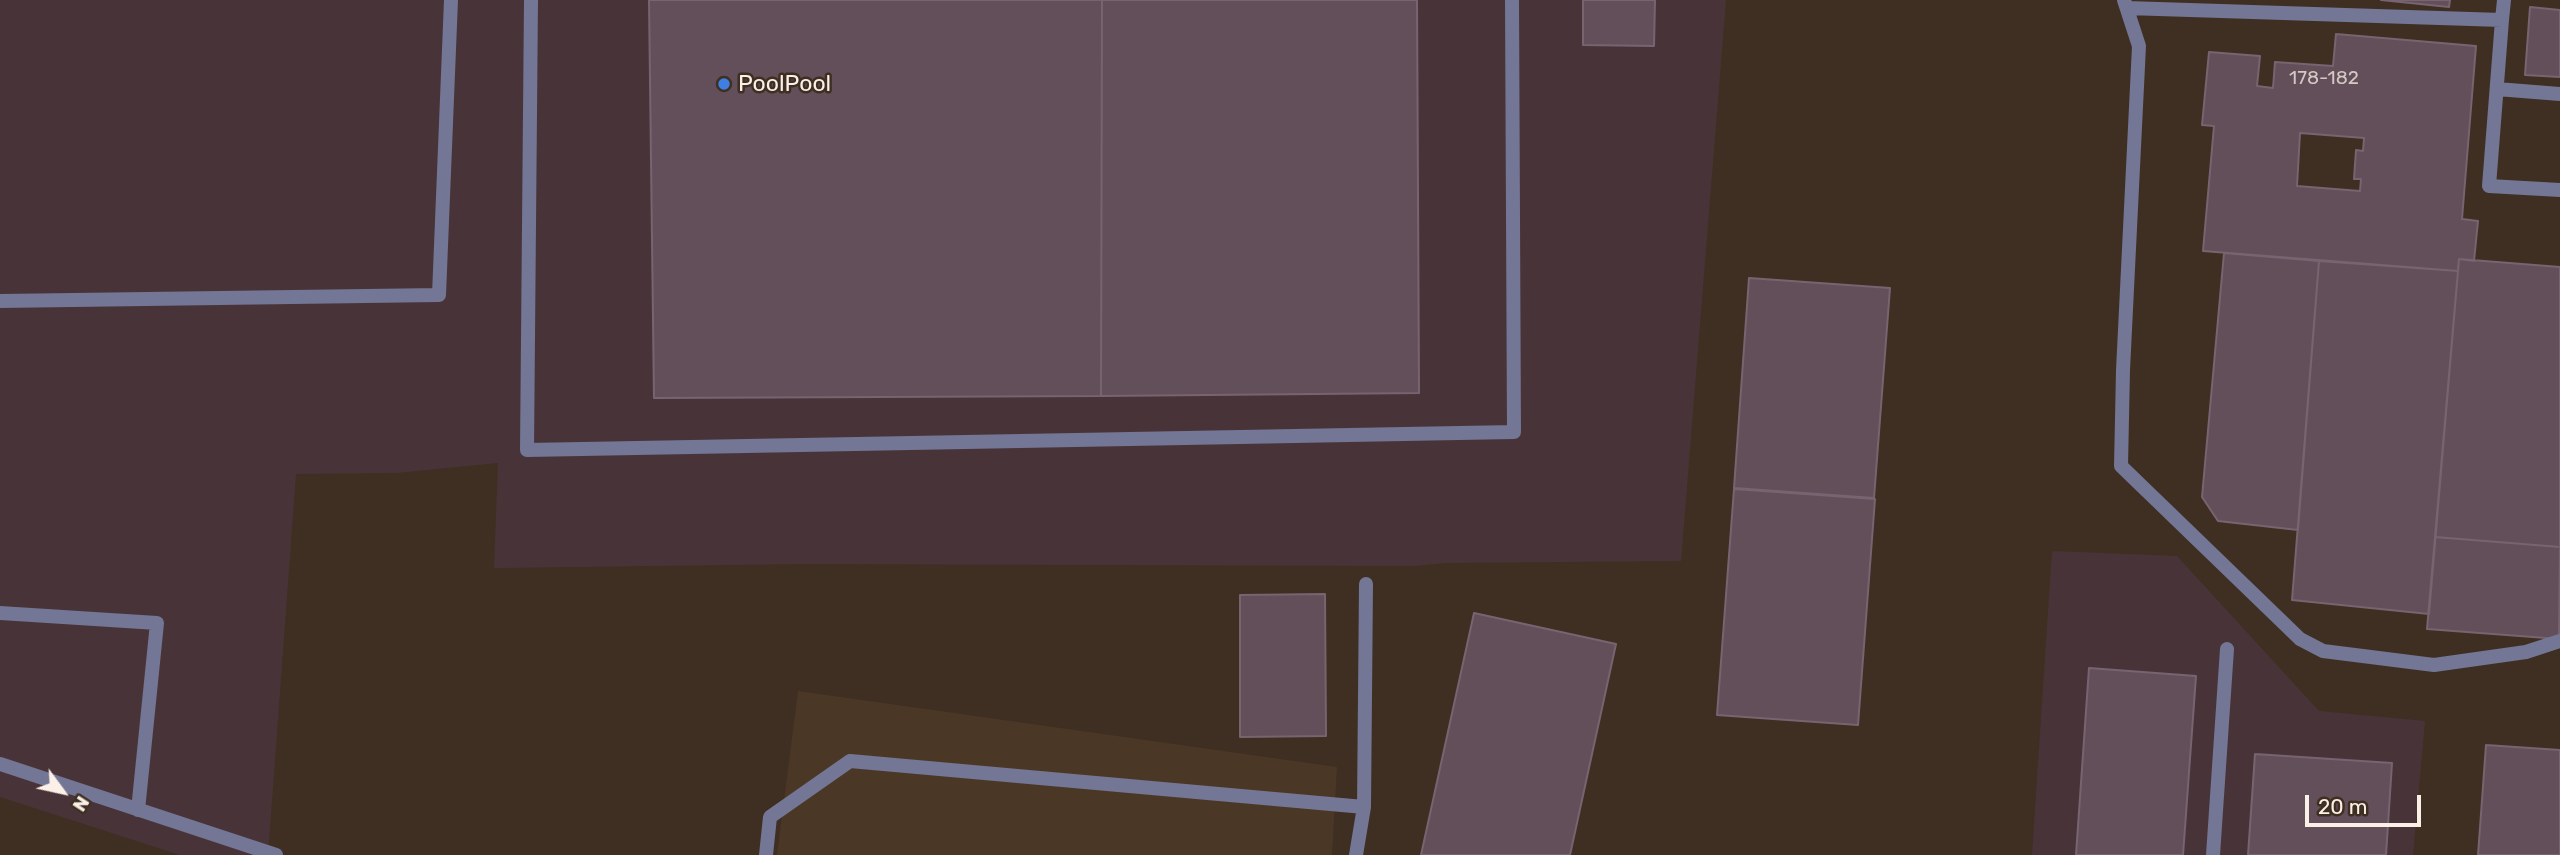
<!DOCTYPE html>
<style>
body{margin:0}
#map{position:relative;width:2560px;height:855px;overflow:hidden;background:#3e2f22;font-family:Rubik,sans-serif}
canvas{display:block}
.north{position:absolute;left:28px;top:757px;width:70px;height:70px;-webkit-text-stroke:5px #3e2f22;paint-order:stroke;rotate:123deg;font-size:19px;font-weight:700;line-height:28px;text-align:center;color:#fbf0e8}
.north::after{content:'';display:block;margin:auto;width:24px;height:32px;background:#fbf0e8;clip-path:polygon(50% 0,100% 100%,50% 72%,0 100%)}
.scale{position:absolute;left:2305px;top:795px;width:116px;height:32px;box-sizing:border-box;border:4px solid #fbf0e8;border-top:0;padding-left:9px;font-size:21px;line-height:24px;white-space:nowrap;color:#fbf0e8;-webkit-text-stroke:5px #3e2f22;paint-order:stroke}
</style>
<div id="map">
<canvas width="2560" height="855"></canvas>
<div class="north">N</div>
<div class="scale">20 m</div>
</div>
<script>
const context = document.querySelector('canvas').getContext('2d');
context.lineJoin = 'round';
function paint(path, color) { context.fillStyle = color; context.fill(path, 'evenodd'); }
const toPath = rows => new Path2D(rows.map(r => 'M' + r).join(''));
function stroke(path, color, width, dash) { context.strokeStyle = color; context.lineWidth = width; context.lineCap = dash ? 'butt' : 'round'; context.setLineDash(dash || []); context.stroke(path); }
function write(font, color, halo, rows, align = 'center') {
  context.font = font + ' Rubik,sans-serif'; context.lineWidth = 5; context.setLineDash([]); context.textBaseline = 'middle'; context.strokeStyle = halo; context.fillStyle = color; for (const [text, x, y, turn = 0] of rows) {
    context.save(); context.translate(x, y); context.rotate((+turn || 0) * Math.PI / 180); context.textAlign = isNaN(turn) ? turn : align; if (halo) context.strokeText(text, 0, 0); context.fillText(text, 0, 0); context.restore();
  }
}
paint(toPath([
 [0,0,1726,0,1681,561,1445,563,1413,566,804,564,494,568,498,463,396,473,296,474,268,855,180,855,0,797],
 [2052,551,2177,556,2319,711,2425,721,2413,855,2032,855]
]), '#483438');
paint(toPath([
 [798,691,1337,767,1332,855,777,855]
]), '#4b3725');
const building = toPath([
 [649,0,1102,0,1101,396,654,398,649,0],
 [1102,0,1417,0,1419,393,1101,396,1102,0],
 [1583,0,1655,0,1654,46,1583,45,1583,0],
 [2381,0,2450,0,2449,7,2381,0],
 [2530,7,2560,10,2560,77,2525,75,2530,7],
 [2336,34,2476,46,2462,219,2478,221,2474,261,2459,259,2458,271,2203,251,2214,126,2202,125,2209,52,2260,56,2257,86,2273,88,2275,62,2333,66,2336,34],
 [2300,133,2364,138,2363,151,2356,150,2354,179,2361,179,2360,191,2297,186,2300,133],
 [2224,253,2319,261,2298,530,2218,521,2202,497,2224,253],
 [2459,259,2560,267,2560,547,2435,537,2459,259],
 [2319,261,2458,271,2429,614,2292,600,2319,261],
 [1749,278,1890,288,1874,498,1734,488,1749,278],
 [1734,489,1875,499,1858,725,1717,715,1734,489],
 [2435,537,2560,547,2559,639,2427,629,2435,537],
 [1325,594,1326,736,1240,737,1240,595,1325,594],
 [1474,613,1616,644,1570,855,1421,855,1474,613],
 [2089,668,2196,676,2183,855,2076,855,2089,668],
 [2486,745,2560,750,2560,855,2478,855,2486,745],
 [2255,754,2392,763,2386,855,2248,855,2255,754]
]);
paint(building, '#624f5a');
stroke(building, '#776470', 2);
stroke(toPath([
 [531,0,527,450,1514,432,1512,0],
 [2124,0,2139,46,2123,370,2121,466,2300,639,2323,651,2434,665,2526,652,2560,641],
 [2127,8,2502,20,2489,186,2560,190],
 [2502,20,2504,0],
 [2497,89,2560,94],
 [0,301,439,295,451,0],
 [0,613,157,623,138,810],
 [0,764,276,855],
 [1364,807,1366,584],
 [766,855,770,817,850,761,1364,807,1356,855],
 [2213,855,2227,649]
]), '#737694', 14);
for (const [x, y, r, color] of [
 [724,84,7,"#3f7fe0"]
]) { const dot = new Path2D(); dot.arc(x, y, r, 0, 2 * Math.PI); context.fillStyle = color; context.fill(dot); stroke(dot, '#3e2f22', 2.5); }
write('19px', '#d5c8c4', null, [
 ["178-182",2324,79]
]);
write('23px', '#fbf0e8', '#3e2f22', [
 ["PoolPool",738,84]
], 'left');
</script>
